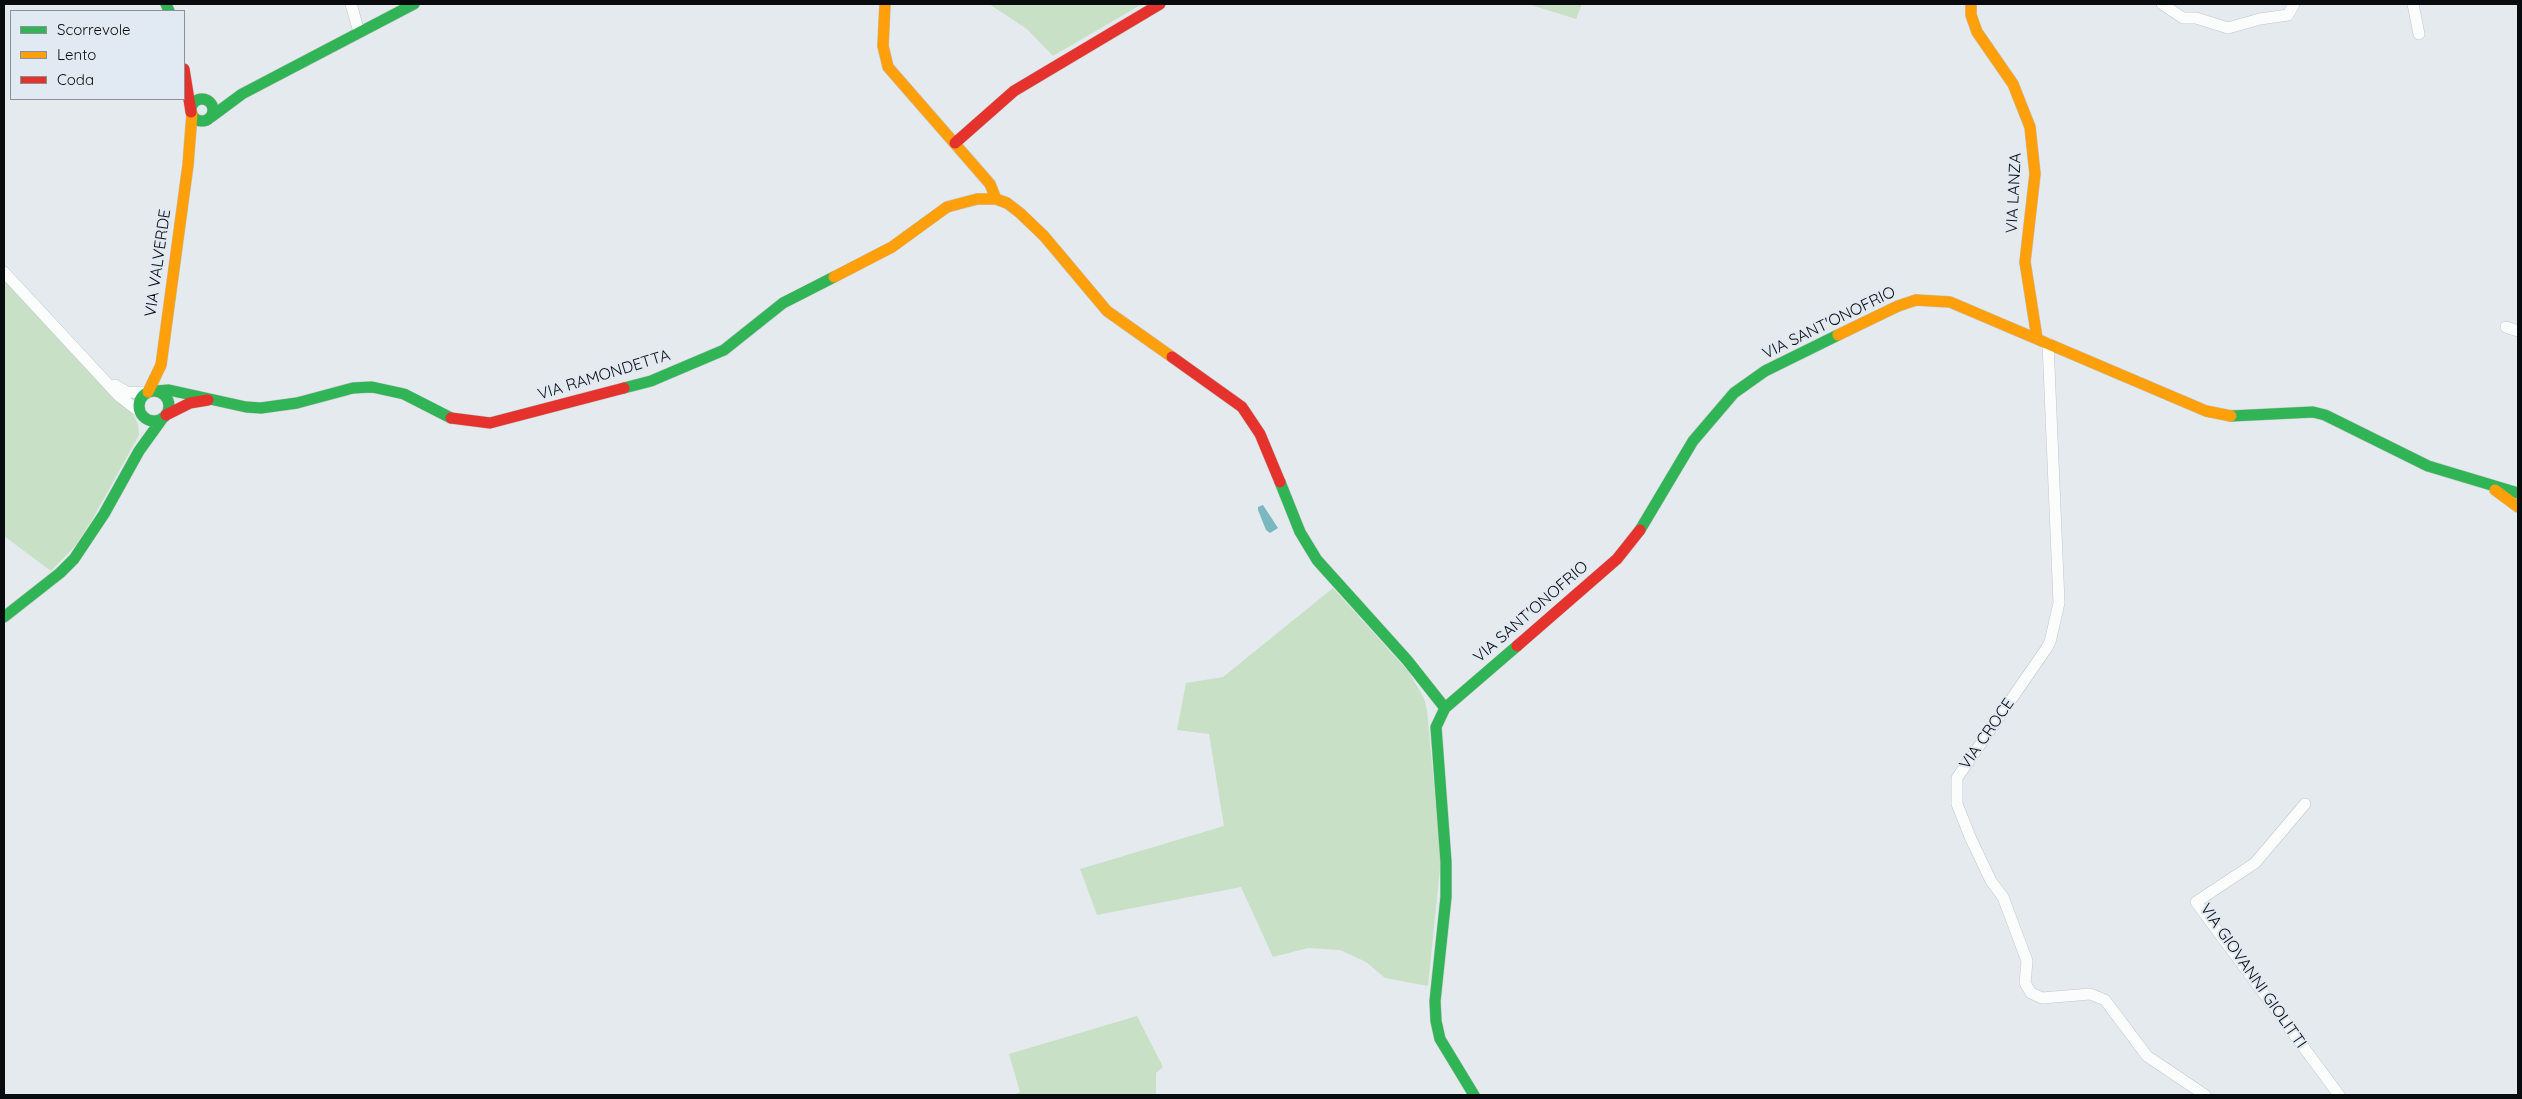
<!DOCTYPE html>
<style>
body{margin:0}
#map{position:relative;width:2522px;height:1099px;overflow:hidden;background:#e5eaee;font-family:Quicksand,sans-serif}
canvas{display:block}
.frame{position:absolute;inset:0;border:5px solid #090c0f;pointer-events:none}
.legend{position:absolute;left:10px;top:10px;width:175px;height:90px;box-sizing:border-box;background:#e1eaf2;border:1px solid #8b9197;margin:0;padding:6px 9px;list-style:none;font-size:15px;color:#090c0f}
.legend li{display:flex;align-items:center;gap:10px;height:25px}
.legend b{width:25px;border:1px solid #8b9197}
</style>
<div id="map">
<canvas width="2522" height="1099"></canvas>
<div class="frame"></div>
<ul class="legend">
<li><b style="height:6px;background:#30b455"></b>Scorrevole</li>
<li><b style="height:6px;background:#ff9f0a"></b>Lento</li>
<li><b style="height:6px;background:#e5322d"></b>Coda</li>
</ul>
</div>
<script>
const context = document.querySelector('canvas').getContext('2d');
context.lineJoin = 'round';
function paint(path, color) { context.fillStyle = color; context.fill(path, 'evenodd'); }
const toPath = rows => new Path2D(rows.map(r => 'M' + r).join(''));
function stroke(path, color, width, dash) { context.strokeStyle = color; context.lineWidth = width; context.lineCap = dash ? 'butt' : 'round'; context.setLineDash(dash || []); context.stroke(path); }
function write(font, color, halo, rows, align = 'center') {
  context.font = font + ' Quicksand,sans-serif'; context.lineWidth = 4; context.setLineDash([]); context.textBaseline = 'middle'; context.strokeStyle = halo; context.fillStyle = color; for (const [text, x, y, turn = 0] of rows) {
    context.save(); context.translate(x, y); context.rotate((+turn || 0) * Math.PI / 180); context.textAlign = isNaN(turn) ? turn : align; if (halo) context.strokeText(text, 0, 0); context.fillText(text, 0, 0); context.restore();
  }
}
paint(toPath([
 [989,4,1142,4,1053,56,1027,29],
 [1528,4,1582,4,1576,19],
 [4,280,132,413,138,424,139,435,92,520,76,545,51,571,4,536],
 [1333,588,1408,671,1424,698,1427,710,1441,859,1428,986,1385,978,1366,962,1340,950,1308,948,1273,957,1241,887,1097,915,1080,869,1224,826,1209,734,1177,730,1186,683,1223,677],
 [1137,1016,1163,1067,1156,1073,1156,1095,1013,1095,1020,1092,1009,1054]
]), '#c8e0c6');
paint(toPath([
 [1263,505,1278,528,1270,533,1266,530,1258,510,1258,507]
]), '#7ab8bf');
const street = toPath([
 [351,4,359,32],
 [2162,4,2183,18,2196,18,2228,28,2260,19,2288,15,2294,4],
 [2413,4,2419,34],
 [4,272,119,396,141,413],
 [2506,327,2518,331],
 [2048,343,2059,603,2050,642,2046,649,1957,778,1957,804,1971,839,1991,881,2003,897,2027,961,2025,983,2031,993,2042,998,2090,994,2105,1000,2147,1056,2205,1095],
 [115,385,127,392,147,393],
 [2305,804,2255,863,2196,902,2339,1095]
]);
const fast = toPath([
 [166,4,169,11],
 '191 110a11 11 0 1 1 22 0a11 11 0 1 1-22 0Z',
 [211,117,242,94,414,4],
 [624,388,651,381,724,350,783,303,834,277],
 [156,391,169,390,246,407,261,408,297,403,353,388,372,387,404,394,451,418],
 '139 406a15 15 0 1 1 30 0a15 15 0 1 1-30 0Z',
 [2231,416,2313,412,2325,415,2428,466,2518,493],
 [1280,482,1300,532,1317,560,1407,660,1445,708],
 [1640,530,1693,441,1734,393,1765,371,1838,335],
 [4,617,60,573,74,559,104,514,139,451,162,419],
 [1474,1095,1440,1039,1436,1021,1435,1001,1446,897,1446,862,1436,727,1445,708,1517,646]
]);
const slow = toPath([
 [885,4,883,46,888,67,990,184,996,199],
 [1971,4,1971,15,1977,32,2013,84,2030,127,2035,174,2025,262,2037,338],
 [834,277,892,247,947,207,977,199,996,199,1007,203,1020,213,1044,236,1107,311,1172,357],
 [1838,335,1898,306,1916,300,1950,302,2206,411,2231,416],
 [148,392,161,365,188,165,192,114],
 [2495,490,2518,507]
]);
const jam = toPath([
 [184,69,191,112],
 [955,143,1014,91,1160,4],
 [1172,357,1242,407,1260,434,1280,482],
 [166,415,190,403,208,400],
 [451,418,490,423,624,388],
 [1517,646,1617,559,1640,530]
]);
stroke(street, '#c2c6c9', 12);
stroke(fast, '#c2c6c9', 12);
stroke(slow, '#c2c6c9', 12);
stroke(jam, '#c2c6c9', 12);
stroke(street, '#fbfcfc', 11);
stroke(fast, '#30b455', 11);
stroke(slow, '#ff9f0a', 11);
stroke(jam, '#e5322d', 11);
write('16px', '#090c0f', '#e1eaf2', [
 ["VIA LANZA",2014,193,-87],
 ["VIA VALVERDE",158,263,-82],
 ["VIA SANT'ONOFRIO",1829,323,-26],
 ["VIA RAMONDETTA",604,375,-17],
 ["VIA SANT'ONOFRIO",1531,612,-41],
 ["VIA CROCE",1987,734,-55],
 ["VIA GIOVANNI GIOLITTI",2253,976,55]
]);
</script>
